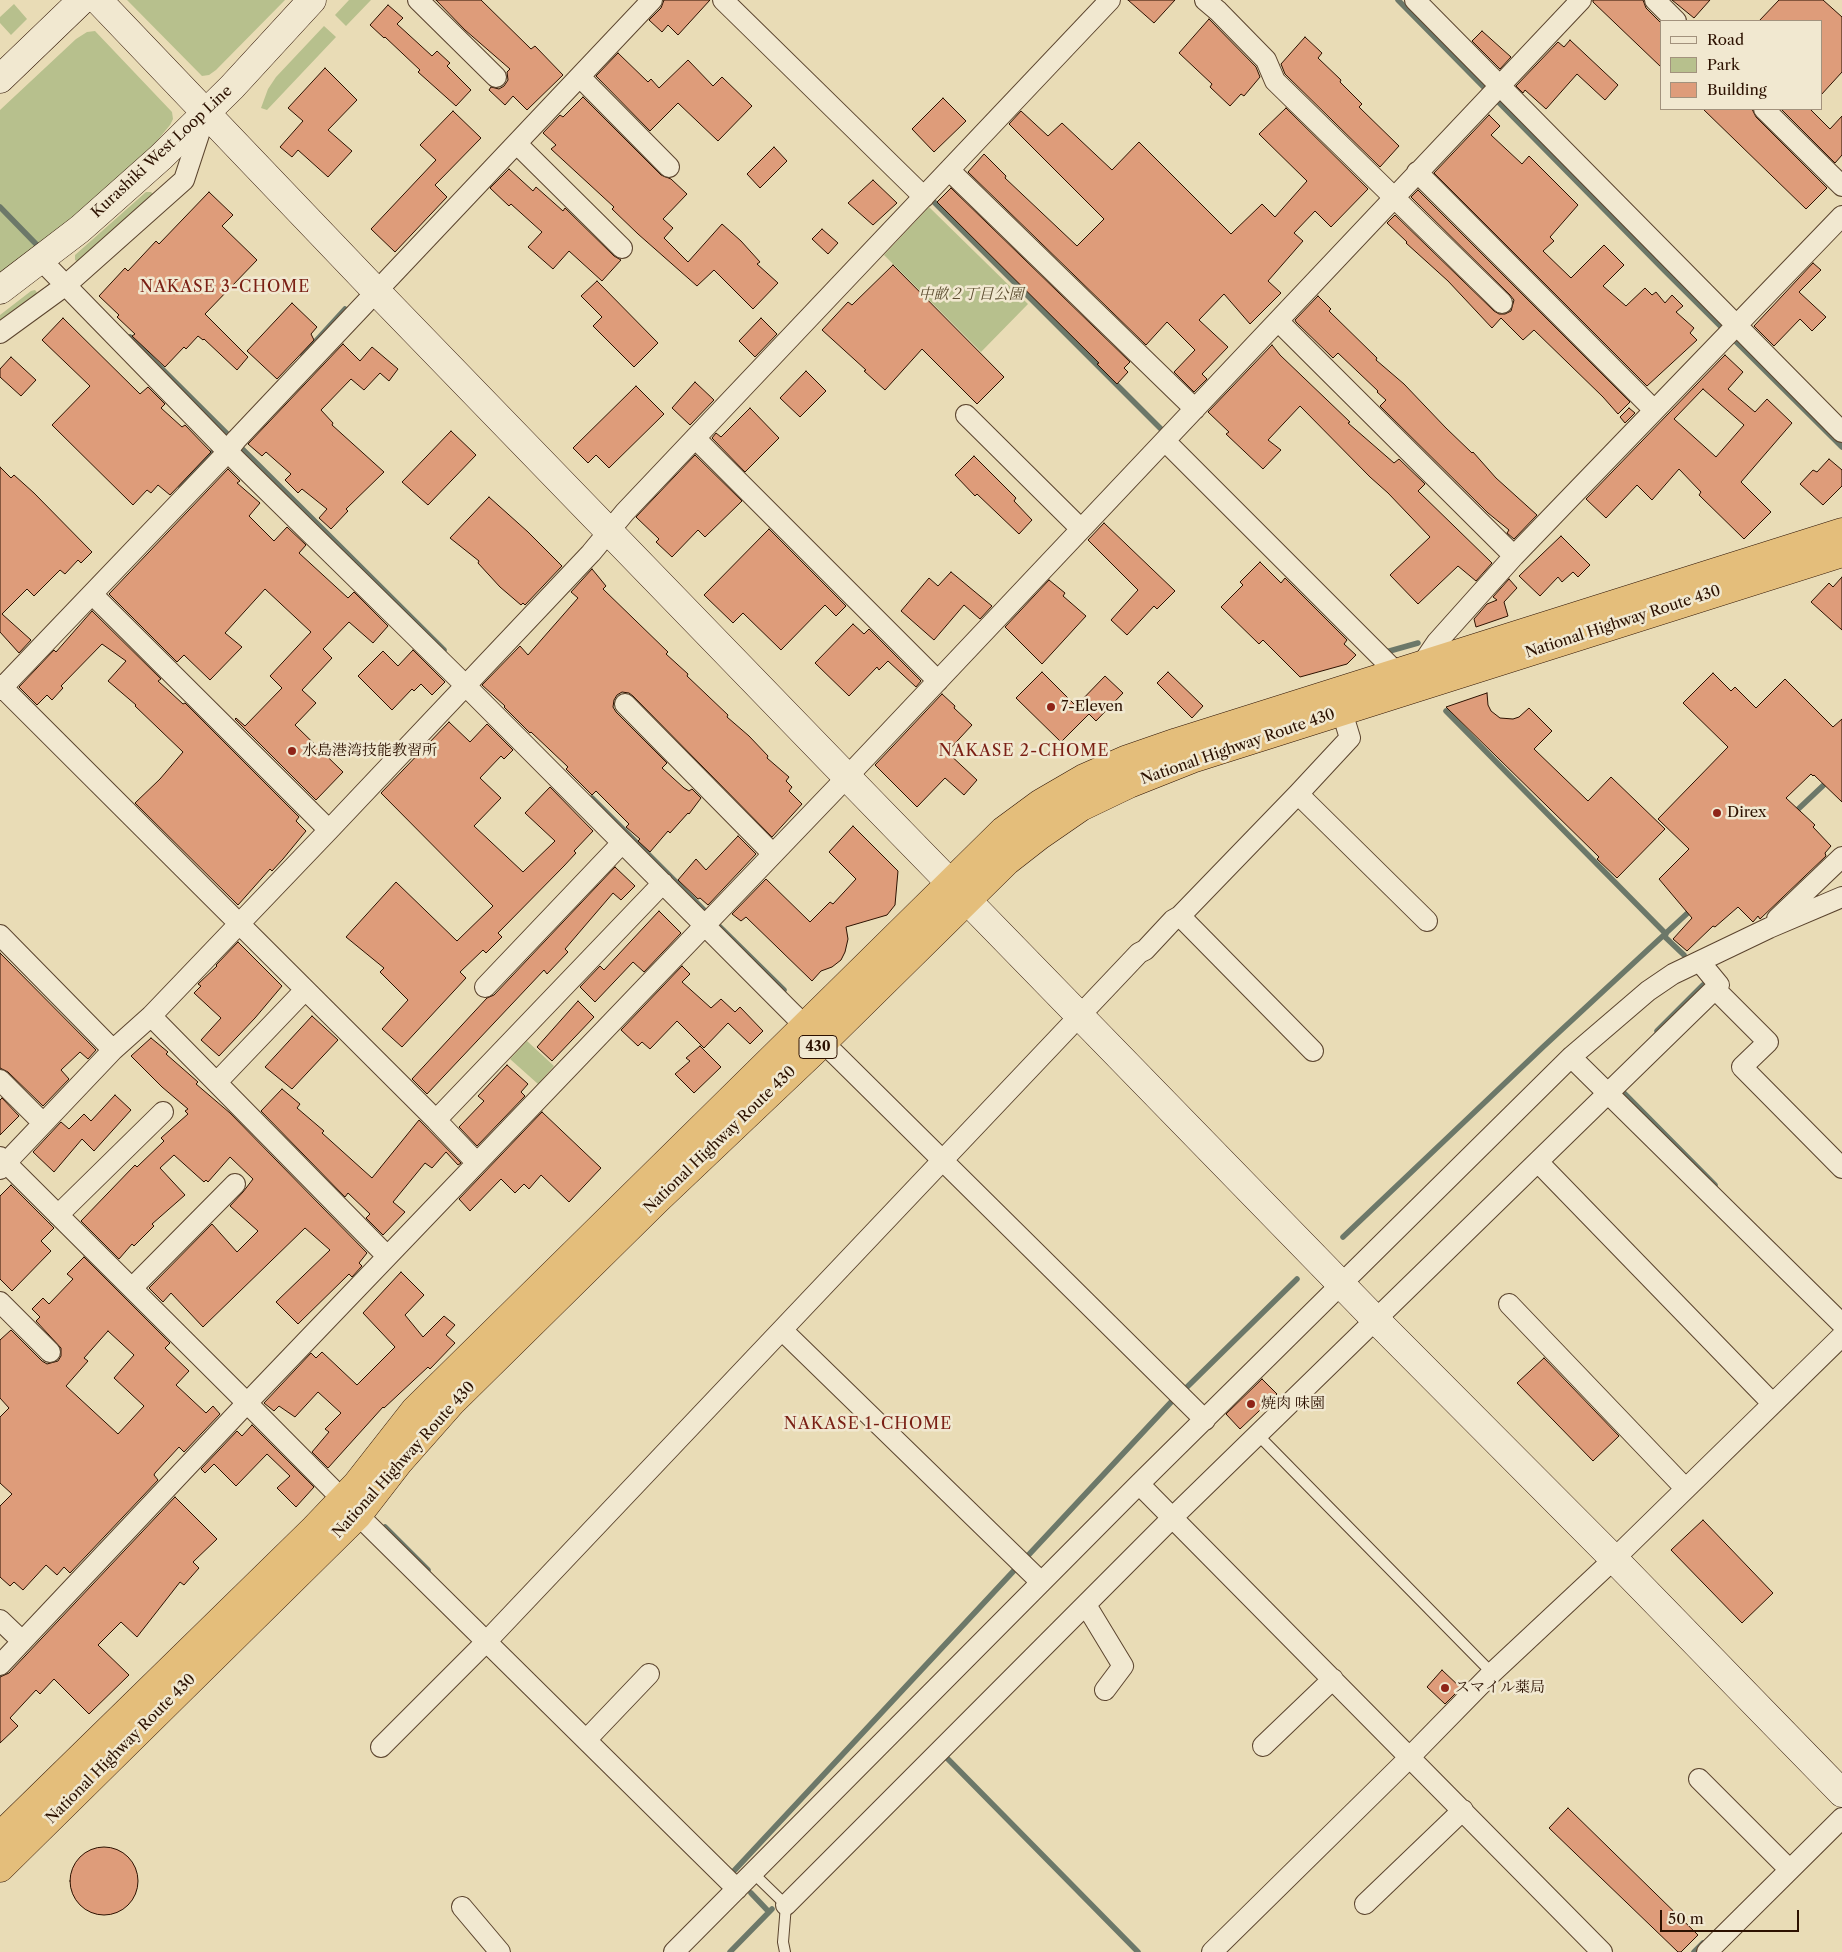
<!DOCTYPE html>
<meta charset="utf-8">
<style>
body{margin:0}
#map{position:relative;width:1842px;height:1952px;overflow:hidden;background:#e9dcb6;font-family:"Libre Caslon Text",serif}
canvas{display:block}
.legend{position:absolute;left:1660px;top:20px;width:162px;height:90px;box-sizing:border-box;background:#f1e8d0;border:1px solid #a2927d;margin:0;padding:6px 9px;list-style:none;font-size:15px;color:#2c1100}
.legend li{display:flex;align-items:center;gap:10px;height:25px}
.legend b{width:25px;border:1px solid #a2927d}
.scale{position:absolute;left:1660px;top:1910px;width:139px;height:22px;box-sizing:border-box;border:2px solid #2c1100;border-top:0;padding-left:6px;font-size:15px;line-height:18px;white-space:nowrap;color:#2c1100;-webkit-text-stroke:4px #f1e8d0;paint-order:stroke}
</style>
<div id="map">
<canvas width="1842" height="1952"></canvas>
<ul class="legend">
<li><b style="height:6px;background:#f1e8d0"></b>Road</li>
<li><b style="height:14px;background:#b7c08d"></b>Park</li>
<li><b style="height:14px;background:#de9c7a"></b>Building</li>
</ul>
<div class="scale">50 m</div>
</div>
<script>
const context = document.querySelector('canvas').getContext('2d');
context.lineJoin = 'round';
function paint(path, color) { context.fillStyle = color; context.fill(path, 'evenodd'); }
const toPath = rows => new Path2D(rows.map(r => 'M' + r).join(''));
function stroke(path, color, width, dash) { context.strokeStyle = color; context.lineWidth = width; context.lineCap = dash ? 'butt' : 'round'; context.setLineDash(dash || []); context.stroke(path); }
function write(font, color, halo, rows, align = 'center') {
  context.font = font + ' "Libre Caslon Text","Noto Serif JP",serif'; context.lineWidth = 5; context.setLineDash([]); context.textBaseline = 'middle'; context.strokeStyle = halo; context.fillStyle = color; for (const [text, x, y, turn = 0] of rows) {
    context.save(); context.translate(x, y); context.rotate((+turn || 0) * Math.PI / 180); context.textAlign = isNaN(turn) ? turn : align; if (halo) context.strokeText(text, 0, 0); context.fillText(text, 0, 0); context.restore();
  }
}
paint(toPath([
 [127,0,285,0,216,70,209,75,202,76],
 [349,0,371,0,346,26,335,15],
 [14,4,27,19,11,35,0,23,0,17],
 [324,26,336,37,267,110,261,108,268,89,276,77],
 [95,31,172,112,173,119,170,125,152,147,86,206,0,276,0,110,76,39,87,32],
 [146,192,151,192,154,195,78,262,75,260,75,255],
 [929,207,1028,304,981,352,884,255],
 [35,290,38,294,0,325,0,315,31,291],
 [527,1041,554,1066,538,1084,510,1059]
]), '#b7c08d');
stroke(toPath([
 [1398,0,1665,271,1842,447],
 [934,202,1164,432],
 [0,207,37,245],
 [130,337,444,650],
 [303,355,345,309],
 [181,487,218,446],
 [1386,652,1418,643],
 [1446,711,1666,934],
 [592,798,707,913],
 [1793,814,1829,780],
 [718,925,784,990],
 [1664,936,1684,955],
 [1657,1031,1703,985],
 [1618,1087,1715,1185],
 [1343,1237,1543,1047,1693,908],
 [1185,1389,1297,1279],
 [385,1527,428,1570],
 [943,1754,1138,1952],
 [732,1873,1173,1400],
 [751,1893,769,1912],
 [730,1952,772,1909],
 [1694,1952,1703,1943]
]), '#6c7869', 5.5);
const building = toPath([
 [436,0,481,0,531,49,535,46,563,75,527,110,513,96,505,105,489,90,491,87,499,89,504,86,508,80,507,72,510,69,465,30,436,0],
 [664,0,710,0,678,35,668,25,662,32,649,20,661,8,664,0],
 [1128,0,1175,0,1154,23,1128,0],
 [1593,0,1643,0,1646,8,1661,23,1661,67,1593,2,1593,0],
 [1672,0,1710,0,1694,18,1672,0],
 [1779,0,1823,0,1842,17,1842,72,1821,95,1821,21,1759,21,1779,0],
 [388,5,403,18,397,24,432,56,437,51,450,63,447,66,471,90,456,106,418,72,420,70,385,37,384,38,370,25,388,5],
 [1209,19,1256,67,1260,77,1244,96,1241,94,1230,106,1210,87,1212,84,1179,53,1209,19],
 [1482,31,1511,57,1500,69,1472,41,1482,31],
 [1305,37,1322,53,1318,58,1341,80,1340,82,1362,104,1359,107,1399,146,1380,167,1285,74,1281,64,1305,37],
 [1570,40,1618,85,1605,100,1577,74,1546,109,1525,90,1523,93,1516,86,1558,42,1564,47,1570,40],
 [618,53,648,82,651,79,659,88,688,60,713,86,722,77,752,106,718,141,678,103,650,131,596,76,618,53],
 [325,68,357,100,328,130,352,151,328,177,298,150,292,157,280,147,303,121,288,108,325,68],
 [583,97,661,175,671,179,687,194,663,219,673,228,664,238,688,262,722,224,741,241,760,262,757,264,778,283,753,309,714,270,697,286,638,234,612,209,614,207,551,149,556,145,543,133,560,115,563,117,583,97],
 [943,98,966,121,934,152,912,129,943,98],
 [1286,108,1368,189,1331,227,1315,211,1294,233,1303,241,1268,281,1281,293,1250,324,1224,294,1199,320,1228,347,1202,374,1207,379,1194,392,1174,372,1195,350,1167,322,1146,345,968,172,984,154,1006,176,1005,178,1077,246,1104,219,1009,124,1021,111,1048,136,1062,123,1112,170,1139,142,1231,234,1262,204,1275,217,1307,181,1259,134,1286,108],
 [1703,109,1752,109,1756,117,1827,188,1806,209,1703,109],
 [1781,109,1810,109,1830,129,1842,116,1842,155,1835,163,1781,109],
 [453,111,481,138,435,185,447,197,395,252,371,229,436,160,420,145,453,111],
 [1489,115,1500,126,1491,135,1522,164,1529,156,1578,205,1550,237,1554,241,1543,251,1571,278,1604,245,1624,265,1603,286,1626,306,1645,288,1652,295,1656,292,1665,303,1672,295,1683,306,1676,312,1694,328,1690,333,1697,340,1647,386,1434,173,1489,115],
 [774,147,787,161,760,188,747,174,774,147],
 [509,169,533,191,536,187,563,211,565,208,614,256,621,260,602,281,569,251,553,269,528,247,542,232,511,204,509,206,490,188,509,169],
 [873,180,897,203,873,225,848,203,873,180],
 [951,188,1130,362,1124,368,1128,372,1117,384,1097,364,1099,363,937,202,951,188],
 [1418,190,1630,402,1618,414,1603,397,1534,330,1523,340,1501,318,1492,328,1448,281,1406,243,1407,242,1387,223,1395,215,1494,311,1499,314,1505,314,1511,311,1514,300,1510,295,1411,197,1418,190],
 [209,192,233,215,222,226,257,260,205,314,248,357,237,370,204,339,203,340,198,336,186,349,184,347,165,367,132,336,135,334,117,317,119,315,99,296,125,268,128,271,156,241,159,244,209,192],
 [822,229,838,243,828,254,812,239,822,229],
 [1813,263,1821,270,1799,292,1826,317,1812,331,1800,319,1774,346,1754,326,1813,263],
 [893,265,1004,377,977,404,922,349,885,390,864,371,866,370,822,330,848,302,852,305,893,265],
 [597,281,658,343,634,367,593,326,602,317,581,296,597,281],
 [1318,296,1331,309,1329,311,1377,358,1376,360,1404,384,1446,428,1472,453,1473,452,1496,478,1537,515,1514,539,1507,533,1509,530,1488,513,1380,406,1386,400,1377,392,1378,391,1338,353,1333,358,1296,322,1295,320,1318,296],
 [292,303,317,327,311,334,314,340,277,379,247,351,292,303],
 [63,318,140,394,148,387,165,404,161,408,182,427,185,425,211,452,170,495,158,485,151,493,147,490,133,505,52,425,90,386,42,340,63,318],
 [761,318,777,334,755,357,739,341,761,318],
 [343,344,360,361,372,347,398,369,389,381,380,373,364,390,351,379,321,410,333,423,332,425,384,472,346,509,348,511,331,529,319,518,327,509,302,489,298,493,285,480,291,474,266,452,262,456,248,444,343,344],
 [1272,345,1280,355,1350,422,1348,423,1394,463,1399,459,1425,484,1418,491,1492,563,1476,581,1458,566,1418,604,1390,575,1430,537,1388,493,1370,477,1300,406,1268,440,1281,450,1263,469,1226,434,1229,432,1208,412,1272,345],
 [1725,355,1743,372,1728,389,1755,412,1767,399,1792,423,1741,482,1771,512,1744,539,1699,495,1701,492,1679,469,1652,500,1637,485,1606,518,1586,499,1725,355],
 [1703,389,1744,425,1716,457,1674,419,1703,389],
 [11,357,36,380,21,396,0,377,0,369,11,357],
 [806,371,826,391,800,417,780,398,806,371],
 [695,382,714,400,690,425,672,408,695,382],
 [636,386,664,414,609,468,596,455,588,463,573,448,636,386],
 [750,408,779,438,745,472,712,438,716,433,721,437,750,408],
 [1629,408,1635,413,1625,423,1620,417,1629,408],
 [451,431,476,455,428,505,402,482,451,431],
 [695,455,742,501,705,537,698,530,672,557,656,542,659,539,636,517,695,455],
 [974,456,1016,498,1014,501,1032,520,1019,534,977,494,975,496,955,475,974,456],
 [1829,459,1842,470,1842,486,1823,505,1800,484,1813,470,1817,472,1829,459],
 [0,467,11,478,14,475,34,493,92,552,81,563,78,560,65,574,60,570,34,596,27,589,2,614,31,640,19,653,0,632,0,467],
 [228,469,240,481,237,483,260,503,249,516,274,541,287,527,306,545,299,553,348,598,354,592,388,626,373,643,349,622,323,649,332,658,302,690,316,703,295,725,343,772,316,800,235,719,236,718,245,726,282,688,270,676,311,632,265,589,225,633,242,647,210,680,184,655,177,662,109,594,228,469],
 [489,497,528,532,562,566,525,605,523,603,521,605,500,587,478,563,479,561,450,538,489,497],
 [1104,523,1175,591,1157,609,1154,606,1127,635,1111,620,1138,590,1088,540,1104,523],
 [769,529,846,606,836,616,825,605,781,650,743,613,733,623,704,595,769,529],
 [1561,536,1590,565,1578,577,1573,572,1562,582,1558,577,1540,596,1519,576,1561,536],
 [1260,562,1281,583,1285,578,1347,640,1344,644,1356,655,1347,664,1300,677,1263,640,1259,644,1221,607,1243,585,1240,582,1260,562],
 [592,569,606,586,603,589,668,652,666,654,688,674,687,676,728,715,727,717,749,736,768,756,767,758,789,777,786,781,792,787,789,791,802,804,772,837,633,696,629,693,622,692,617,695,614,700,613,707,616,712,667,763,662,768,684,788,689,791,692,789,701,798,689,814,688,813,670,833,668,831,650,852,638,841,640,839,626,827,629,824,596,791,592,795,566,769,568,767,531,732,530,733,504,707,505,706,482,685,520,646,528,655,578,598,571,592,592,569],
 [951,572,992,606,980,619,964,605,934,640,901,611,929,578,938,586,951,572],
 [1842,577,1842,630,1811,602,1829,583,1833,587,1842,577],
 [1509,579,1517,588,1504,602,1508,616,1476,627,1474,619,1487,604,1497,600,1493,597,1509,579],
 [1049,580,1065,593,1063,596,1086,616,1042,664,1005,627,1049,580],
 [92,611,161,679,158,681,183,704,185,703,299,817,296,821,306,831,283,859,272,871,270,869,238,905,135,803,160,779,183,752,135,706,136,705,108,681,126,661,102,644,61,686,63,688,52,700,47,695,37,705,19,687,54,650,56,652,92,611],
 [853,624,864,634,869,629,921,681,916,687,888,661,879,670,877,667,849,696,815,663,853,624],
 [413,650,445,682,432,695,421,684,414,691,412,689,392,710,358,676,383,651,398,666,413,650],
 [1042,672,1076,706,1105,676,1123,693,1096,721,1089,714,1061,742,1016,698,1042,672],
 [1168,672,1203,706,1192,718,1157,683,1168,672],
 [1713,673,1731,691,1735,687,1756,708,1785,679,1833,727,1842,719,1842,802,1814,775,1813,776,1811,774,1786,798,1815,825,1813,827,1831,846,1825,853,1826,856,1760,919,1758,916,1753,922,1738,907,1715,927,1713,926,1687,951,1673,939,1692,918,1659,879,1689,849,1658,819,1728,747,1683,703,1713,673],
 [1487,693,1488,705,1491,711,1500,718,1513,719,1519,717,1529,708,1552,731,1534,749,1588,801,1611,777,1665,829,1617,878,1597,859,1599,857,1446,707,1487,693],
 [942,694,955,706,954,708,972,725,947,752,977,780,964,795,945,778,917,807,875,765,942,694],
 [449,722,470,742,487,724,513,750,504,759,501,756,480,778,501,798,474,826,523,872,555,841,525,813,550,787,593,831,574,851,576,853,564,866,498,933,502,937,486,953,483,950,460,972,466,978,402,1047,382,1029,408,1000,380,972,384,968,346,937,396,882,457,941,493,906,381,793,449,722],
 [853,826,898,871,895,905,887,915,846,927,848,939,845,952,841,960,832,967,821,971,812,981,746,917,741,921,732,914,766,879,810,922,830,902,833,904,856,879,829,852,853,826],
 [738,836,756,854,708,905,700,898,698,899,678,880,696,859,706,870,738,836],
 [615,867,635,886,621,900,613,893,565,949,568,952,547,974,544,970,427,1094,412,1079,487,998,494,995,615,867],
 [659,911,681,933,644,972,633,962,595,1002,580,987,600,966,604,970,659,911],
 [238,942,282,986,255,1018,219,1056,201,1040,221,1018,194,993,201,986,198,984,217,966,216,965,238,942],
 [0,953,96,1050,88,1059,80,1052,61,1070,69,1079,43,1106,8,1072,0,1068,0,953],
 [682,966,690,974,682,982,711,1008,721,999,735,1012,740,1007,763,1031,750,1044,728,1023,704,1048,677,1021,650,1049,642,1042,638,1046,621,1030,682,966],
 [578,1001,594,1017,552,1061,537,1047,578,1001],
 [312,1016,338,1040,292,1089,265,1067,312,1016],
 [151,1038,168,1052,166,1054,198,1082,196,1084,230,1113,367,1253,359,1263,362,1266,352,1277,349,1274,298,1324,276,1302,330,1250,305,1228,203,1327,171,1293,163,1302,149,1288,212,1224,237,1252,258,1231,230,1206,243,1192,253,1179,230,1157,208,1182,206,1180,204,1182,174,1155,160,1168,185,1195,152,1224,154,1226,134,1246,132,1244,119,1259,81,1221,135,1165,137,1167,164,1141,161,1138,188,1114,185,1111,188,1109,162,1087,131,1056,151,1038],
 [700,1046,721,1067,694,1093,675,1074,690,1061,686,1058,700,1046],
 [507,1065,528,1084,521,1092,525,1096,477,1146,459,1127,484,1101,478,1096,507,1065],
 [282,1089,300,1104,297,1108,324,1131,322,1133,372,1178,419,1120,461,1163,458,1165,446,1152,432,1168,425,1163,393,1202,405,1212,383,1235,366,1218,370,1214,348,1193,345,1197,261,1111,282,1089],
 [115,1095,131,1110,94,1151,82,1139,54,1172,33,1152,61,1122,69,1129,84,1114,91,1121,115,1095],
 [2,1098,19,1116,0,1135,0,1100,2,1098],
 [542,1112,601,1168,569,1202,541,1175,529,1189,524,1184,515,1193,501,1179,470,1211,459,1199,542,1112],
 [11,1185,54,1228,41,1241,51,1251,12,1291,0,1279,0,1196,11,1185],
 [84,1257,170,1343,165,1348,189,1371,176,1385,206,1413,213,1406,220,1414,184,1452,179,1447,155,1473,154,1475,158,1480,70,1573,64,1567,57,1575,46,1565,23,1590,14,1582,10,1586,0,1577,0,1506,12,1494,0,1483,0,1417,9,1408,0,1398,0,1340,11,1330,42,1361,47,1364,58,1361,61,1356,61,1348,36,1321,40,1317,32,1309,43,1298,49,1304,73,1279,67,1274,84,1257],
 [108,1331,134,1355,114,1378,144,1406,118,1434,66,1386,88,1361,84,1358,108,1331],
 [401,1272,424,1295,405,1315,423,1337,444,1316,455,1325,446,1335,455,1343,430,1369,428,1367,384,1408,383,1407,328,1468,312,1452,329,1432,325,1429,341,1413,318,1392,295,1417,279,1406,274,1411,264,1403,311,1353,316,1358,322,1352,357,1385,395,1347,363,1313,401,1272],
 [1544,1358,1619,1436,1593,1461,1517,1383,1544,1358],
 [1262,1379,1277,1394,1240,1429,1226,1414,1262,1379],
 [252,1425,314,1487,296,1507,277,1488,290,1476,267,1454,236,1486,214,1464,205,1473,201,1469,237,1431,242,1436,252,1425],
 [175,1497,217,1539,193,1562,199,1568,184,1585,180,1582,137,1637,121,1622,98,1645,129,1675,89,1714,54,1679,40,1694,36,1690,10,1718,18,1726,0,1743,0,1677,9,1673,175,1497],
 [1703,1520,1773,1593,1742,1623,1671,1550,1703,1520],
 [1442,1670,1461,1688,1445,1704,1427,1687,1442,1670],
 [1568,1808,1698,1935,1681,1952,1678,1952,1549,1828,1568,1808],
 '70 1881a34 34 0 1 1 68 0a34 34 0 1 1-68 0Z'
]);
paint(building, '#de9c7a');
stroke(building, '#2c1100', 1);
const lane = toPath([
 [1258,1435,1492,1673],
 [753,1873,786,1905,783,1942,785,1952]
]);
const street = toPath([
 [418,0,496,77],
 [723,0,924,197],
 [1205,0,1218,11,1266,60,1275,81,1502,303],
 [1415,0,1842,432],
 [1655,0,1676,21],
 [580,77,669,167],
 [1764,109,1842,186],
 [517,144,622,248],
 [949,170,1195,409],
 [1417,172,1654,410],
 [41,260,236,460,456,676,793,1014,836,1055,1205,1420],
 [1278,321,1514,556],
 [0,333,66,285,184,180,205,116],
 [966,415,1081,529],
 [695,438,938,681],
 [1165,441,1396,672,1401,682],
 [92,594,329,830],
 [1421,670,1422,664,1437,642,1514,556,1842,216],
 [0,685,436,1120,477,1163],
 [0,690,221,459,236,440,652,0],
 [625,704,773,854],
 [1298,794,1427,921],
 [1180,916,1313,1051],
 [1777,919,1842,857],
 [0,935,113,1050],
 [485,987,622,843],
 [1715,989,1768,1042,1742,1067,1842,1168],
 [151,1016,387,1256],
 [1571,1057,1842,1324],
 [0,1080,43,1123],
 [217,1082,305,990],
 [436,1120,663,883],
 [0,1157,247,1403,358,1515,737,1889],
 [1538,1162,1772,1403],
 [0,1169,113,1050,151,1016,329,830,591,553,625,512,1110,0],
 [58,1215,163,1112],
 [132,1288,235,1184],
 [0,1302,50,1352],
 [1509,1304,1685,1488],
 [782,1330,1041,1582],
 [1139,1484,1602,1952],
 [1086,1605,1123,1666,1105,1690],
 [0,1620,22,1641],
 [0,1665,247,1403,847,777,1581,0],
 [586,1740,649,1674],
 [1263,1746,1333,1679],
 [381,1747,486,1642,1139,953,1145,950,1173,920,1180,916,1298,794,1350,738,1338,699],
 [1699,1779,1789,1869],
 [1365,1904,1463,1810],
 [786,1905,1172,1518,1719,985,1700,962],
 [462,1907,500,1952],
 [674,1952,1139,1484,1571,1057,1648,991,1673,974,1769,928,1842,897],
 [1212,1952,1401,1766,1492,1673,1614,1559,1842,1336],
 [1707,1952,1842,1818]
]);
const secondary = toPath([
 [98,0,376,291,847,777,1375,1319,1614,1559,1842,1793],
 [0,79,82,0],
 [0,290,80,229,161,157,232,87,312,0]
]);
const highway = toPath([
 [0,1836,315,1528,357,1484,415,1410,1003,831,1041,803,1084,778,1125,760,1177,742,1842,532],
 [0,1868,358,1515,399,1462,452,1402,657,1200,813,1052,1007,861,1039,836,1081,807,1129,784,1192,759,1842,553]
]);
stroke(lane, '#5b442e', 12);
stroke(street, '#5b442e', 22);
stroke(secondary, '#2c1100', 29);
stroke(highway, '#2c1100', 29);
stroke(lane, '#f1e8d0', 10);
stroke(street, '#f1e8d0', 20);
stroke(secondary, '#f1e8d0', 28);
stroke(highway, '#e4be7b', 28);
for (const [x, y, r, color] of [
 [1051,707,5,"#8f2418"],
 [292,751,5,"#8f2418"],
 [1717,813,5,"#8f2418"],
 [1251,1404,5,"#8f2418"],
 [1445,1688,5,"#8f2418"]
]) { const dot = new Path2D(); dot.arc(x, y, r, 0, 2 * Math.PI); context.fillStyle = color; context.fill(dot); stroke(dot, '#f1e8d0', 2); }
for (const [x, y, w] of [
 [818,1047,38]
]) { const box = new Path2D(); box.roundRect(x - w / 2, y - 11.5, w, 23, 4); context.fillStyle = '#f1e8d0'; context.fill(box); stroke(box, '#2c1100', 1); }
write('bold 14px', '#2c1100', null, [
 ["430",818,1047]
]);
write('15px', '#2c1100', '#f1e8d0', [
 ["Kurashiki West Loop Line",162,152,-43],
 ["National Highway Route 430",1623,622,-18],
 ["National Highway Route 430",1238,747,-19],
 ["National Highway Route 430",720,1140,-44],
 ["National Highway Route 430",404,1460,-48],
 ["National Highway Route 430",121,1749,-45]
]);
write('italic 15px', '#5d4e31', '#f1e8d0', [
 ["中畝２丁目公園",971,295]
]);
write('15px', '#2c1100', '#f1e8d0', [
 ["7-Eleven",1061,707],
 ["水島港湾技能教習所",302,751],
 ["Direx",1727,813],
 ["焼肉 味園",1261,1404],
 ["スマイル薬局",1455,1688]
], 'left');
context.letterSpacing = '1px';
write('16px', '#7a1f14', '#f1e8d0', [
 ["NAKASE 3-CHOME",225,287],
 ["NAKASE 2-CHOME",1024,751],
 ["NAKASE 1-CHOME",868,1424]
]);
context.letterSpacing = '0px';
</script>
